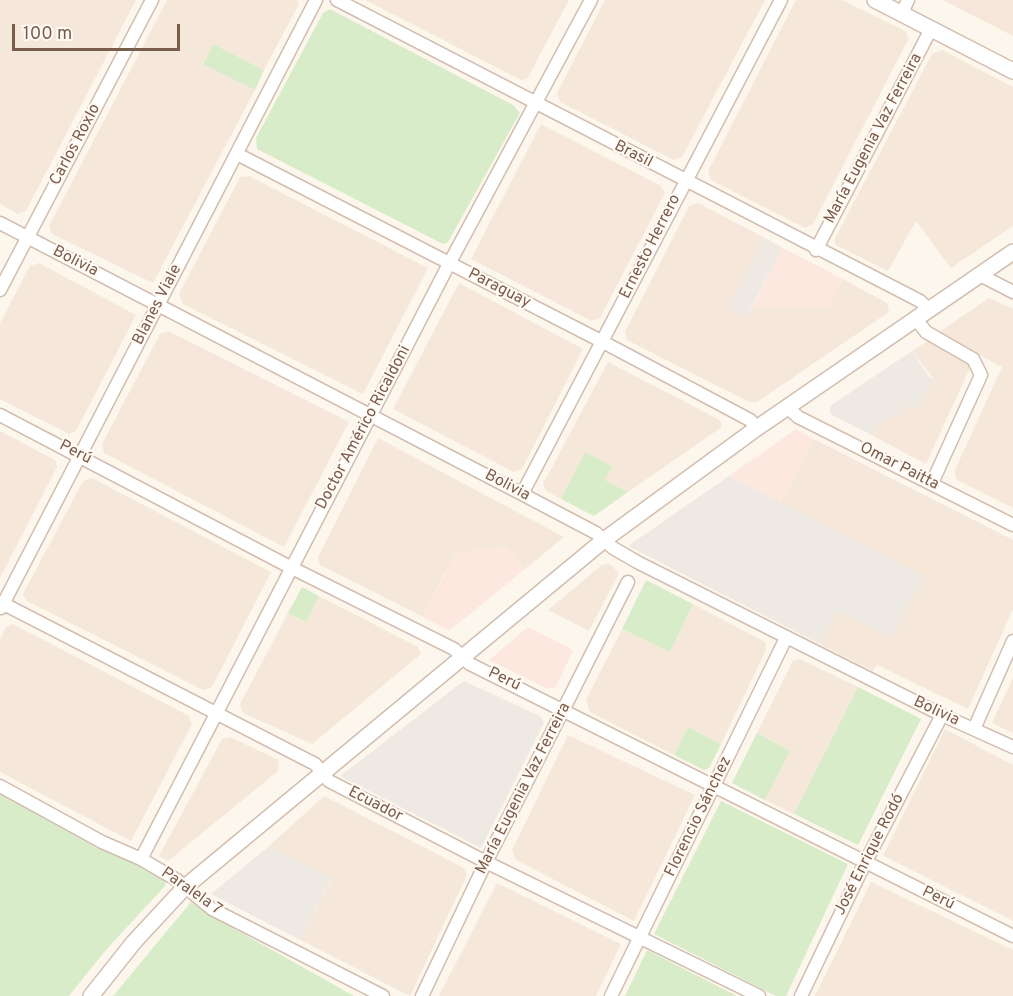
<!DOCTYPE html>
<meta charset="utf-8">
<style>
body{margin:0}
#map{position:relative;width:1013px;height:996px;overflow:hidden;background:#fdf6ec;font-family:Overpass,sans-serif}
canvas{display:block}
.scale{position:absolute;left:12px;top:24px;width:168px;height:27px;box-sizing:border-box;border:3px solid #7a5c4d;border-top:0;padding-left:8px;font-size:18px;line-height:21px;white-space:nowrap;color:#7a5c4d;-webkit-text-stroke:4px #fffaf3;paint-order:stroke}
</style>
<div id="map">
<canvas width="1013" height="996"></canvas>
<div class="scale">100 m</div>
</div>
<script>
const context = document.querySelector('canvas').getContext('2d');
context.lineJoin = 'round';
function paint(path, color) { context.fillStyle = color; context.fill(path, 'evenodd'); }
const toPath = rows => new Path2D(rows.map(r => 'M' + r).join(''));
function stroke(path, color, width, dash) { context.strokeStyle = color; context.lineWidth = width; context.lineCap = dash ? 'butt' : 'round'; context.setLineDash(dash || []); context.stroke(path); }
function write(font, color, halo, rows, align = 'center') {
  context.font = font + ' Overpass,sans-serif'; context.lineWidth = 4.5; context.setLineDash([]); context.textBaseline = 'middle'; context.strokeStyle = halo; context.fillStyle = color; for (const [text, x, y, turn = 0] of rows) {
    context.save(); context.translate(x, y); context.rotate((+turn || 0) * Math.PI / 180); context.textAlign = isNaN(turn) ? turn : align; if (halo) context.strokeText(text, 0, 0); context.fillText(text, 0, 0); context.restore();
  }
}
paint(toPath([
 [0,0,136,0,26,211,18,214,0,204],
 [167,0,297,0,299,4,264,70,213,44,203,63,255,90,153,283,52,234,49,226],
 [365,0,569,0,527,79,521,80],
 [605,0,765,0,682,157,674,160,560,102,557,93],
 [796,0,842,0,905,31,909,38,813,224,805,228,711,180,708,171],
 [943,0,1013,0,1013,36],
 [942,50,1013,87,1013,226,951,268,916,221,888,271,836,245,834,240,932,54],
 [541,124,661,186,665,193,600,318,592,321,471,259],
 [249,176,428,268,363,394,183,304,179,294,240,177],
 [698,203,765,238,729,307,746,317,752,307,828,307,843,279,887,303,889,312,757,402,749,402,627,340,625,332,689,206],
 [39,263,136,315,76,431,69,434,0,399,0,323,30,266],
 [459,283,583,349,522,469,514,472,393,409],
 [989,298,1013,309,1013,508,957,480,954,472,1002,367,938,333],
 [168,331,349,422,284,547,104,453,102,444,160,334],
 [929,340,965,358,971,366,926,464,873,436,879,422,899,413,934,379,912,351],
 [608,362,720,420,722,427,628,492,605,480,585,452,561,499,546,491,543,484],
 [0,431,55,460,57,467,0,578],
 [378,438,564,537,524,570,504,546,445,572,423,617,320,565,318,557],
 [814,439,1013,540,1013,609,968,709,877,665,873,671,820,644,837,611,923,577,780,503],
 [92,478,271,572,212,687,203,690,27,601,23,594,83,481],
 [610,564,619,573,589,631,548,610,602,565],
 [319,596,418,647,421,654,312,744,243,713,240,704,288,613,306,622],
 [693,604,765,642,766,650,721,744,688,727,674,755,590,712,586,700,622,629,670,652],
 [13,624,189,716,192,724,131,841,0,772,0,639,6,627],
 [800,659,858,687,794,814,765,800,790,751,757,733,793,661],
 [1013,678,1013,733,992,723],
 [945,729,1013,765,1013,921,883,856],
 [568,735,695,795,634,921,516,860,512,850],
 [230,737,279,760,278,771,168,861,159,856,222,739],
 [324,796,464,868,467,875,410,996,300,940,331,879,268,847],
 [871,882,1013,950,1013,996,815,996],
 [497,883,621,944,596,996,439,996]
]), '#f5e8da');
paint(toPath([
 [783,248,843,279,829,307,752,307],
 [796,429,814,439,780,503,729,476],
 [504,546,524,570,449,631,423,617,455,554],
 [528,627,573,650,556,687,548,689,489,660]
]), '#fde8e0');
paint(toPath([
 [765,238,783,248,746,317,728,308],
 [912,351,929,377,934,379,919,409,908,404,899,413,879,422,873,436,830,414,830,406],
 [729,476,924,577,891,638,837,611,820,644,628,546],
 [464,681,540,716,544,723,481,848,340,776],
 [268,847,331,878,300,940,211,894]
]), '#efe9e4');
paint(toPath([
 [330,9,513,105,520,113,448,242,443,244,257,149,256,138,323,13],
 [213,44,264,70,255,90,203,64],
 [585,452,612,466,605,480,628,492,594,516,561,499],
 [646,580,693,604,670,652,622,629],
 [302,587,319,596,306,622,288,613],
 [858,687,921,719,858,845,794,814],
 [688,727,721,744,709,768,704,770,674,755],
 [757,733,790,751,765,800,732,783],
 [0,794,99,849,149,869,166,880,165,886,105,951,69,996,0,996],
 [721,801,848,864,786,996,776,996,654,934],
 [191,902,215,918,354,996,113,996],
 [647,950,737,996,625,996]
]), '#d8ecc9');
const minor = toPath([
 [337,0,920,301,929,310],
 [902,13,908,0],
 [237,154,603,342,750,420,757,428],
 [0,223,522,494,596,533,613,548,639,563,942,715,1013,747],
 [816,250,931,29],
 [980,275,1013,292],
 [0,290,152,0],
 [916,319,926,332,973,359,981,375,932,483],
 [787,407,798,417,1013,525],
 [0,415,290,567,454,649,470,664,1013,936],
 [522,494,781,0],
 [0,602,315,764,329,781,486,862,759,996],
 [1,608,316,0],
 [974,729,1013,641],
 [0,786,102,842,141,859,177,880,212,909,383,996],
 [141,859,449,264,591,0],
 [422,996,486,862,628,582],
 [611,996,786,638],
 [801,996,865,863,942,715]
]);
const tertiary = toPath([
 [875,0,1013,71],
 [91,996,134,942,185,887,604,540,757,428,1013,252]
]);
stroke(minor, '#d1beb0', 15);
stroke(tertiary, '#d1beb0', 18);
stroke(minor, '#fff', 12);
stroke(tertiary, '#fff', 15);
write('16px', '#7a5c4d', '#fffaf3', [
 ["María Eugenia Vaz Ferreira",874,139,-62],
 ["Carlos Roxlo",76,145,-62],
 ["Brasil",633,155,27],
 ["Ernesto Herrero",651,247,-63],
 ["Bolivia",75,262,27],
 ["Paraguay",499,289,27],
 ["Blanes Viale",158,305,-63],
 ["Doctor Américo Ricaldoni",364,428,-62],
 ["Perú",75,453,27],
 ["Omar Paitta",899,467,27],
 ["Bolivia",507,486,28],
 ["Perú",504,680,26],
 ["Bolivia",936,712,25],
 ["María Eugenia Vaz Ferreira",524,789,-63],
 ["Ecuador",375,805,27],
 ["Florencio Sánchez",699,817,-64],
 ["José Enrique Rodó",870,855,-63],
 ["Paralela 7",191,892,35],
 ["Perú",938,899,26]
]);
</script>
